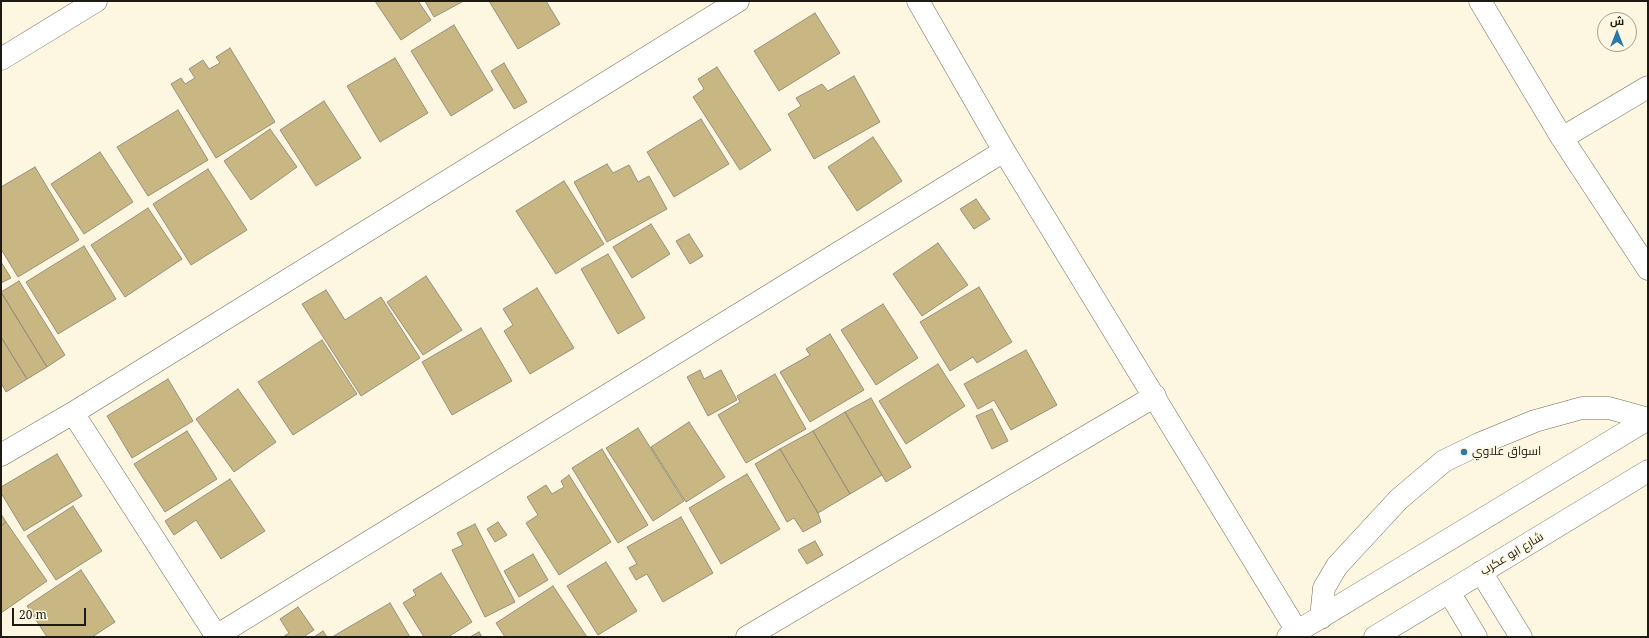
<!DOCTYPE html>
<meta charset="utf-8">
<style>
body{margin:0}
#map{position:relative;width:1649px;height:638px;overflow:hidden;background:#fdf6e1;font-family:"Noto Serif",Cairo,serif}
canvas{display:block}
.frame{position:absolute;inset:0;border:2px solid #1e1b14;pointer-events:none}
.north{position:absolute;left:1597px;top:12px;width:40px;height:40px;box-sizing:border-box;background:#fdf6e1;border:1px solid #a49e8f;border-radius:50%;rotate:0deg;font-size:11px;font-weight:700;line-height:16px;text-align:center;color:#1e1b14}
.north::after{content:'';display:block;margin:auto;width:14px;height:18px;background:#2979aa;clip-path:polygon(50% 0,100% 100%,50% 72%,0 100%)}
.scale{position:absolute;left:12px;top:608px;width:74px;height:18px;box-sizing:border-box;border:2px solid #1e1b14;border-top:0;padding-left:5px;font-size:12px;line-height:14px;white-space:nowrap;color:#1e1b14;-webkit-text-stroke:3px #fdf6e1;paint-order:stroke}
</style>
<div id="map">
<canvas width="1649" height="638"></canvas>
<div class="frame"></div>
<div class="north">ش</div>
<div class="scale">20 m</div>
</div>
<script>
const context = document.querySelector('canvas').getContext('2d');
context.lineJoin = 'round';
function paint(path, color) { context.fillStyle = color; context.fill(path, 'evenodd'); }
const toPath = rows => new Path2D(rows.map(r => 'M' + r).join(''));
function stroke(path, color, width, dash) { context.strokeStyle = color; context.lineWidth = width; context.lineCap = dash ? 'butt' : 'round'; context.setLineDash(dash || []); context.stroke(path); }
function write(font, color, halo, rows, align = 'center') {
  context.font = font + ' "Noto Serif",Cairo,serif'; context.lineWidth = 3; context.setLineDash([]); context.textBaseline = 'middle'; context.strokeStyle = halo; context.fillStyle = color; for (const [text, x, y, turn = 0] of rows) {
    context.save(); context.translate(x, y); context.rotate((+turn || 0) * Math.PI / 180); context.textAlign = isNaN(turn) ? turn : align; if (halo) context.strokeText(text, 0, 0); context.fillText(text, 0, 0); context.restore();
  }
}
const building = toPath([
 [375,1,418,1,431,20,401,40,375,1],
 [425,1,461,1,462,2,434,17,425,1],
 [489,1,546,1,560,24,518,49,489,1],
 [815,13,840,53,779,91,754,51,815,13],
 [454,25,493,90,451,116,411,51,454,25],
 [230,48,275,122,216,158,171,84,181,78,185,84,195,78,189,69,203,60,209,69,220,63,216,57,230,48],
 [395,58,428,113,380,142,347,86,395,58],
 [504,63,527,102,514,109,491,71,504,63],
 [717,67,771,150,740,170,693,97,704,89,698,79,717,67],
 [854,76,880,122,814,159,788,114,801,106,796,98,822,84,828,91,854,76],
 [324,101,361,158,316,186,280,130,324,101],
 [178,110,208,160,148,196,117,147,178,110],
 [701,119,729,164,674,197,647,152,701,119],
 [270,129,297,167,251,200,224,161,270,129],
 [873,137,902,181,857,211,828,167,873,137],
 [100,152,133,202,84,234,51,184,100,152],
 [607,164,613,173,629,165,638,182,649,176,667,209,607,242,574,182,607,164],
 [35,167,79,240,18,277,1,249,1,187,35,167],
 [208,169,247,230,191,265,153,204,208,169],
 [564,181,604,244,556,274,516,211,564,181],
 [976,199,990,219,974,229,960,209,976,199],
 [148,208,182,259,125,297,91,245,148,208],
 [651,224,670,254,632,278,613,247,651,224],
 [689,234,703,256,690,264,676,241,689,234],
 [938,243,968,285,922,316,893,274,938,243],
 [84,246,116,299,58,334,26,282,84,246],
 [608,254,645,318,618,334,581,269,608,254],
 [1,262,11,278,1,283,1,262],
 [426,276,462,330,423,355,387,302,426,276],
 [19,281,65,355,47,367,1,292,19,281],
 [979,287,1012,342,977,363,973,357,950,371,920,322,979,287],
 [537,288,574,348,530,374,504,331,513,325,503,309,537,288],
 [326,290,345,320,381,297,420,358,361,396,302,304,326,290],
 [1,292,47,367,27,379,1,337,1,292],
 [883,304,918,358,876,385,841,330,883,304],
 [481,328,512,381,452,415,422,362,481,328],
 [830,334,864,390,810,422,780,372,810,355,806,349,830,334],
 [1,337,27,379,6,392,1,383,1,337],
 [322,340,357,394,293,435,258,382,322,340],
 [1026,350,1057,405,1011,430,994,400,978,409,964,384,1026,350],
 [938,364,965,406,906,444,879,401,938,364],
 [700,370,704,379,721,370,737,400,708,416,687,377,700,370],
 [775,374,806,429,746,463,718,415,740,402,737,396,775,374],
 [168,379,193,421,132,458,107,416,168,379],
 [238,389,276,442,234,472,196,419,238,389],
 [871,398,911,467,886,482,845,412,871,398],
 [992,409,1008,441,992,449,976,416,992,409],
 [845,412,882,475,850,494,813,431,845,412],
 [689,422,725,477,686,502,651,447,689,422],
 [638,428,684,501,653,521,606,448,638,428],
 [187,431,217,479,165,512,134,464,187,431],
 [813,431,850,494,818,513,780,449,813,431],
 [602,449,648,525,618,543,572,468,602,449],
 [780,449,818,513,821,522,803,532,794,518,787,522,755,464,780,449],
 [57,454,82,496,24,531,1,493,1,487,57,454],
 [747,474,780,529,721,564,689,508,747,474],
 [569,475,611,542,559,575,526,523,538,515,527,497,546,485,552,494,564,487,561,481,569,475],
 [230,479,265,531,221,559,196,520,174,535,165,521,230,479],
 [73,506,102,551,56,580,27,536,73,506],
 [1,514,6,522,1,526,1,514],
 [681,517,713,573,663,602,647,574,636,580,629,568,637,564,627,547,681,517],
 [6,522,47,581,1,613,1,526,6,522],
 [498,522,507,535,495,542,487,529,498,522],
 [475,524,515,602,485,617,452,550,463,545,457,533,475,524],
 [815,541,823,555,807,564,798,550,815,541],
 [533,554,548,580,519,597,504,571,533,554],
 [606,562,637,611,598,635,567,586,606,562],
 [81,570,115,622,92,637,47,637,27,606,81,570],
 [441,573,472,622,448,637,424,637,403,603,416,595,413,590,441,573],
 [553,586,587,637,505,637,496,623,553,586],
 [390,603,410,637,332,637,390,603],
 [298,607,314,630,303,637,283,637,289,633,280,619,298,607],
 [323,631,327,637,314,637,323,631],
 [479,632,482,637,470,637,479,632]
]);
paint(building, '#c8b783');
stroke(building, '#97907d', 1);
const minor = toPath([
 [918,1,1004,151,1297,631],
 [1480,1,1562,138,1648,269],
 [1,59,96,1],
 [1562,138,1648,87],
 [73,413,217,637],
 [1,455,73,413,738,1],
 [1481,572,1521,637],
 [1449,592,1476,637],
 [1321,618,1324,588,1337,566,1399,499,1444,461,1479,444,1535,421,1582,408,1609,408,1648,419],
 [216,636,1004,151],
 [747,637,1155,396],
 [1288,637,1648,419],
 [1375,637,1648,471]
]);
stroke(minor, '#706a58', 23);
stroke(minor, '#fff', 22);
for (const [x, y, r, color] of [
 [1464,452,4,"#2979aa"]
]) { const dot = new Path2D(); dot.arc(x, y, r, 0, 2 * Math.PI); context.fillStyle = color; context.fill(dot); stroke(dot, '#fdf6e1', 1.5); }
write('12px', '#1e1b14', '#fdf6e1', [
 ["اسواق علاوي",1472,452]
], 'left');
write('12px', '#1e1b14', '#fdf6e1', [
 ["شارع ابو عكرب",1512,554,-31]
]);
</script>
